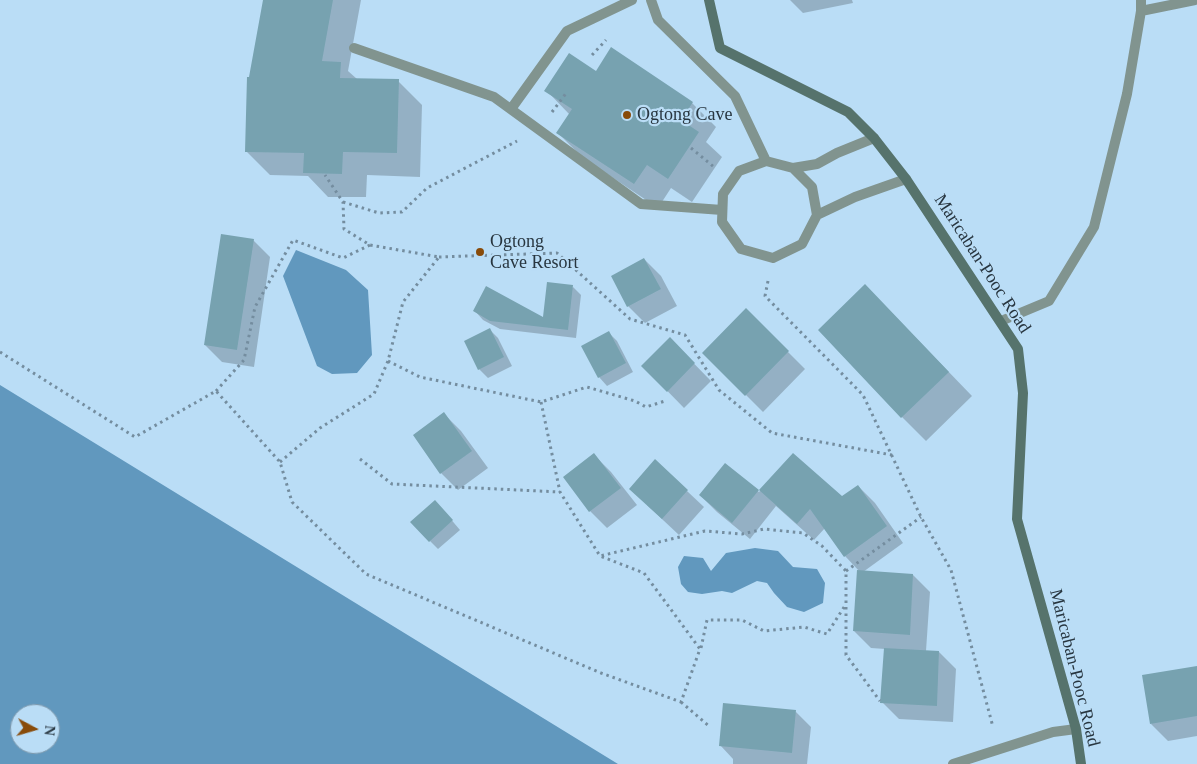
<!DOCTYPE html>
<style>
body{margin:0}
#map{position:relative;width:1197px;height:764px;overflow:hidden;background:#baddf6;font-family:"Times New Roman",serif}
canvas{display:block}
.north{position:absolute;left:10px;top:704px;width:50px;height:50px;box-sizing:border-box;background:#baddf6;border:1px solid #809aad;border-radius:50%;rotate:96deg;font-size:14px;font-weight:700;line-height:20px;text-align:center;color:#283640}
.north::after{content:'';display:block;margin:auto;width:18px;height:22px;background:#884b0a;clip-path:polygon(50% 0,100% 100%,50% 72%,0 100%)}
</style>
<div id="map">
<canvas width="1197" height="764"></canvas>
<div class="north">N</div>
</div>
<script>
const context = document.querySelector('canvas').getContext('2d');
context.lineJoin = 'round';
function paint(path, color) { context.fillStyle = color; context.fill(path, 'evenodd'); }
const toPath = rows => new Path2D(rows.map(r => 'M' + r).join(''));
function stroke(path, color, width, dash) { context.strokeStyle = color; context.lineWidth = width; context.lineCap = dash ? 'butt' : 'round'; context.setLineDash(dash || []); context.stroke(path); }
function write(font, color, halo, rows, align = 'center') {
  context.font = font + ' "Times New Roman",serif'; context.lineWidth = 4.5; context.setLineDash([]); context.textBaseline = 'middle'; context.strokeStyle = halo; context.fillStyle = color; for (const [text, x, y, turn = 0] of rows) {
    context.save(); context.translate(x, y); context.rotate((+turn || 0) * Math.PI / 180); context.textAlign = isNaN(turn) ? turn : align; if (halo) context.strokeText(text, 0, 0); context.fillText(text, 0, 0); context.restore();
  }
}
paint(toPath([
 [296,250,346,270,368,290,372,355,357,373,332,374,317,366,283,276],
 [0,385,618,764,0,764],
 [20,714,50,714,50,744,20,744],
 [755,548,778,551,793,567,817,569,825,583,823,603,804,612,787,607,774,593,767,583,757,581,732,593,722,591,702,594,688,592,681,584,678,567,684,556,703,558,711,571,726,553]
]), '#6198be');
paint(toPath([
 [264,0,361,0,348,71,357,79,398,81,422,105,420,177,367,175,366,197,328,197,308,176,270,175,246,151,250,78],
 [790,0,852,0,853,3,803,13],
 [596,73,692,103,716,127,706,142,722,157,692,202,671,188,658,208,582,157,558,133,570,115,546,90],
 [253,240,270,257,254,367,222,362,205,345],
 [644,259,661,276,677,306,645,323,628,306],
 [573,287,581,295,576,338,500,329,483,320,475,311,544,319],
 [746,310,805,369,763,412,704,353],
 [889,310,972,396,926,441,902,417],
 [490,330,498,338,512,366,488,378,479,369,466,342],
 [609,333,617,341,633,372,607,386,599,377],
 [670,339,711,381,684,408,643,366],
 [444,414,461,431,488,468,458,490,441,473,414,435],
 [594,455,611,472,637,505,607,528,590,511,565,477],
 [793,455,842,498,858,486,875,503,903,543,863,572,913,575,930,592,926,651,939,652,956,669,953,722,899,719,882,702,885,649,871,648,854,631,860,572,845,556,825,528,814,540,776,506,750,539,717,512,700,495,725,465,759,492],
 [687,491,704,507,679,535,647,505],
 [443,510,460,530,438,549,430,541],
 [1197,667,1197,736,1168,741,1151,724],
 [796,712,811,727,807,764,733,764,733,759,720,745]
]), '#0003');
paint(toPath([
 [263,0,333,0,322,61,341,62,340,78,399,79,397,153,343,152,342,174,303,173,304,153,245,152,247,77,249,77],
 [611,47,693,102,681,120,699,132,668,179,647,165,634,184,556,133,572,109,544,91,569,53,596,71],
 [221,234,254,239,237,350,204,345],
 [644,258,661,289,627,307,611,276],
 [547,282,573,285,568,330,490,321,473,311,486,286,543,317],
 [865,284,949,372,901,418,818,330],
 [746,308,789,351,745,396,702,353],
 [490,328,504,357,478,370,464,341],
 [609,331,626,363,598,378,581,346],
 [670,337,695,363,667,392,641,366],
 [444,412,472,451,440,474,413,435],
 [594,453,621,488,589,512,563,477],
 [793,453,842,496,858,485,887,526,844,557,810,509,797,524,759,490],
 [655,459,688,490,662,519,629,489],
 [725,463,759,490,732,523,699,495],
 [435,500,453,520,429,542,410,522],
 [857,570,913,574,910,635,853,631],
 [884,648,939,651,937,706,880,703],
 [1197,666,1197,716,1150,724,1142,675],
 [723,703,796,710,792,753,719,746]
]), '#77a2b0');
stroke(toPath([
 [592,55,606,40],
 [552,112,567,92],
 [691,148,714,167],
 [343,202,379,213,402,212,427,188,517,141],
 [439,257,557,253,630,319,685,335,719,390,772,433,892,455],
 [768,281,765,296,863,395,921,517,951,570,993,727],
 [0,352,135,437,216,391,280,462,292,502,366,574,601,673,681,702,700,649,644,573,600,556],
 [388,361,420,377,541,402,587,387,635,401,646,407,665,401],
 [216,391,244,360,255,307,293,240,343,258,370,245],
 [541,402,560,492,600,556,705,531,742,534,764,529,803,533,822,546,846,571,846,655,880,701],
 [360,459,392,484,560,492],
 [280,462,320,428,374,394,388,361,403,302,439,257,370,245,344,229,343,202,325,175],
 [846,571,921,517],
 [701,648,707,620,742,620,764,631,804,627,827,634,846,604],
 [681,702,710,727]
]), '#748d9f', 3, [2.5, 4]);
stroke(toPath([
 [651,0,658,20,735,96,766,161],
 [354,48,494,97,641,204,722,210],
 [511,109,567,31,632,0],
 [766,161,793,168,812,187,817,215,802,244,773,258,741,249,722,222,723,194,739,171,766,161],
 [793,168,817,164,837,153,874,138],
 [817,215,855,197,906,179],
 [953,764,1053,732,1076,729]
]), '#81948f', 10);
stroke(toPath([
 [1141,11,1195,0],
 [1001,321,1049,301,1094,227,1127,94,1141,11,1141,0]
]), '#81948f', 10);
stroke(toPath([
 [709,0,720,48,848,112,874,138,906,179,1018,349,1023,393,1017,519,1076,729,1081,764]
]), '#56736c', 10);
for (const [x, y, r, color] of [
 [627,115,5,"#884b0a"],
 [480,252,5,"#884b0a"]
]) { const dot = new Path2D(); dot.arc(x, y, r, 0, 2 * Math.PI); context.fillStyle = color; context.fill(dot); stroke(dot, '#baddf6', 2); }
write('18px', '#283640', '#baddf6', [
 ["Ogtong Cave",637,115],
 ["Ogtong",490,242],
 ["Cave Resort",490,263]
], 'left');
write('18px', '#283640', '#baddf6', [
 ["Maricaban-Pooc Road",982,264,57],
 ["Maricaban-Pooc Road",1074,668,76]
]);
</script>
